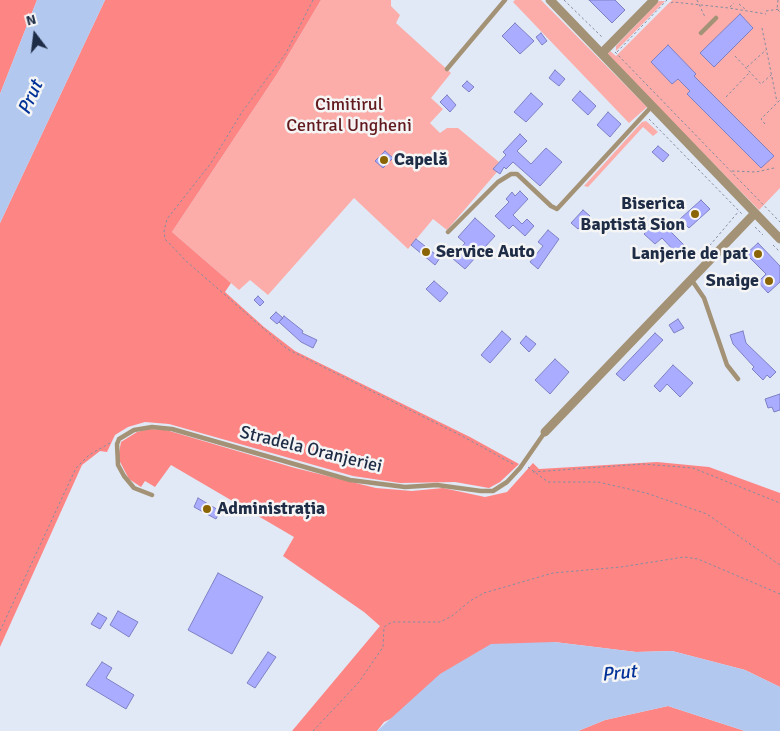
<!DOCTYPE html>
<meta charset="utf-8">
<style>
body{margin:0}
#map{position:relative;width:780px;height:731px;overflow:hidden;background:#e1e9f6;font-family:Signika,sans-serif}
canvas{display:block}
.north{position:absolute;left:10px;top:10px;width:50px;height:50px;-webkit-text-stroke:4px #f5f5f5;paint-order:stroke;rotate:345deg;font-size:14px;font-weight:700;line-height:20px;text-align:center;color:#1e2c46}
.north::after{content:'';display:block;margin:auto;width:18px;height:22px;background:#1e2c46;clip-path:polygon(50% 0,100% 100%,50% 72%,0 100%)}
</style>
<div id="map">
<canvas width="780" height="731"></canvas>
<div class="north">N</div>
</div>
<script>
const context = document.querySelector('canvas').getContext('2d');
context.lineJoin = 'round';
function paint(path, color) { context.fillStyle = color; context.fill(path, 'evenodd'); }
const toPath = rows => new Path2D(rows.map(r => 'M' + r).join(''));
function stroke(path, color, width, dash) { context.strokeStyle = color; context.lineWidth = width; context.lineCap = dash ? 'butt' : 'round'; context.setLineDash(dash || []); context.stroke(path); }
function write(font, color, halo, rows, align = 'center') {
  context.font = font + ' Signika,sans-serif'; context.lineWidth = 5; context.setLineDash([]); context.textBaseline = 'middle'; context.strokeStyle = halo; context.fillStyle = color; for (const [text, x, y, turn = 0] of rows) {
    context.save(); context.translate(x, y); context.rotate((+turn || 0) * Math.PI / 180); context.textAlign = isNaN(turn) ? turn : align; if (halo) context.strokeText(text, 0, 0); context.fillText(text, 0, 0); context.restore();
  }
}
paint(toPath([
 [321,0,391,0,391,6,400,15,396,23,451,73,431,98,443,109,430,123,440,133,447,128,458,128,499,162,493,169,497,172,447,230,433,219,408,249,354,198,268,295,250,280,239,290,172,232,277,74],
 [515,0,541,0,647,107,629,123,513,2],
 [672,0,780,0,780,188,759,210,607,55,610,51,616,56],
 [659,1,665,1,616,51,616,46],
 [646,121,658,132,653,136,643,127,588,187,584,186,642,122]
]), '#fcada9');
paint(toPath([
 [0,0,37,0,0,94],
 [105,0,321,0,277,74,172,232,231,283,225,292,264,327,295,351,470,437,519,464,500,482,489,488,455,482,400,483,353,476,169,424,145,422,128,427,115,435,107,452,100,451,82,465,0,647,0,223],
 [149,429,166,430,295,468,376,488,412,491,443,488,485,497,507,492,533,463,539,469,657,462,709,467,780,493,780,687,745,670,672,651,636,652,554,642,384,722,377,731,292,731,380,626,364,612,283,556,294,537,171,465,155,487,145,481,141,487,129,479,118,458,121,442,137,432],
 [668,706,745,731,578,731,605,720]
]), '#fd8685');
paint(toPath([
 [37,0,105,0,0,223,0,94],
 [554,642,636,652,672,651,745,670,780,687,780,731,745,731,668,706,605,720,578,731,377,731,440,674,491,644]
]), '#b3c8ee');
const building = toPath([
 [589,0,615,0,625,10,612,23,589,0],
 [740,14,753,28,714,67,700,53,740,14],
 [515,23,534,41,520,54,502,36,515,23],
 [541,33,547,41,542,45,536,37,541,33],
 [668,45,696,74,694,76,774,156,761,168,687,94,690,91,678,79,672,84,651,62,668,45],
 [555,70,565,79,559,86,549,78,555,70],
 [467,81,474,87,469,92,462,86,467,81],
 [580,91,596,106,588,115,572,100,580,91],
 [531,93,543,104,526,122,514,112,531,93],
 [447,95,456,105,450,112,440,102,447,95],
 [608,112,621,124,610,137,597,125,608,112],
 [520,134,527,141,517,151,531,164,546,148,562,162,540,186,513,162,506,169,504,167,500,174,493,169,506,155,503,152,520,134],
 [658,146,669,155,663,162,652,152,658,146],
 [385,151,393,158,383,168,375,161,385,151],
 [520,191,528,199,513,215,522,224,527,219,534,226,525,236,513,225,509,229,495,216,509,202,506,199,512,192,515,196,520,191],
 [701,200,710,209,689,228,680,219,701,200],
 [583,210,590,216,578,229,571,223,583,210],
 [475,218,495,236,465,269,452,258,465,243,458,237,475,218],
 [659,220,689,250,681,258,662,238,655,244,644,234,659,220],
 [548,230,559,239,538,269,530,262,543,246,538,242,548,230],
 [416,239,440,258,435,265,411,245,416,239],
 [758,243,780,266,780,282,768,293,758,282,766,274,746,254,758,243],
 [434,281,448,293,440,302,426,289,434,281],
 [258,296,264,302,260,306,254,300,258,296],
 [276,312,283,318,277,324,270,318,276,312],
 [284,316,303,331,302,333,317,340,313,348,301,342,279,322,284,316],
 [678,319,684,328,674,333,669,325,678,319],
 [502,331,511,339,490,363,481,355,502,331],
 [743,331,746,343,776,372,770,378,767,375,763,380,752,369,754,367,733,344,730,335,743,331],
 [655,333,663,340,624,381,616,374,655,333],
 [526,336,536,344,529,352,520,343,526,336],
 [555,359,569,372,550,394,535,380,555,359],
 [673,365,693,383,680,397,667,384,660,392,654,386,673,365],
 [780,394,780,410,774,412,772,407,768,408,765,399,780,394],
 [198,498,220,511,216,519,194,507,198,498],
 [218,573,263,597,232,654,188,630,218,573],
 [118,611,138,622,129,637,110,625,118,611],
 [98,613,107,618,100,629,91,624,98,613],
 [268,652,276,657,255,688,247,683,268,652],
 [102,662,112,668,106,678,134,695,126,709,86,685,102,662]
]);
paint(building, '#aaadff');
stroke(building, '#7e80c4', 1);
stroke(toPath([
 [313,0,286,53,242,112,211,163,167,219,164,231,165,239,186,261,287,349,462,436,513,464],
 [564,0,603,38],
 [697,0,705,17],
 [778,0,777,9,780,12],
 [671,3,673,2,729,8,766,14],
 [739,4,745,9],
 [730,7,734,3],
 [766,11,780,9],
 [762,28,777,102],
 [615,52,780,222],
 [617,52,667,0],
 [735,56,761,84,771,75],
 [747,67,766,50],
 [726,97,750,72],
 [649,119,742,214],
 [765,124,761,119,780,100],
 [732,171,756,172,774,168],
 [755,227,763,235],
 [773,245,780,252],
 [700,257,739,211],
 [528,467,548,482,598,482,646,493,707,514,780,565],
 [533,472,643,464,693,468,780,503],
 [0,631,76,468,89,455,110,443],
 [313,731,359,682,383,647,384,627,392,622,440,622,452,616,470,601,484,593,553,573,621,567,684,557,698,559,780,594]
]), '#838da1', 1, [2.5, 2.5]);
stroke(toPath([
 [701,33,716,18],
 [447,69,505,0],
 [448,232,498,182,511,174,517,174,551,206,557,209,652,106],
 [691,279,704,298,727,365,738,379],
 [152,495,134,488,124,476,118,465,117,444,119,439,134,430,152,427,172,429,350,480,405,487,437,485,481,491,493,491,507,482,520,468,545,432]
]), '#a39275', 4.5);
stroke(toPath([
 [550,0,780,239],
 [602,53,654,0],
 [545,432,755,213]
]), '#a39275', 9);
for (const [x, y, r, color] of [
 [384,160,5,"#8b6505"],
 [695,214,5,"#8b6505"],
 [426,252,5,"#8b6505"],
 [758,254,5,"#8b6505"],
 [769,281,5,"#8b6505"],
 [207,509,5,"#8b6505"]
]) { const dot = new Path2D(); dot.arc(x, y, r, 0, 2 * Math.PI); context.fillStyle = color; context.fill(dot); stroke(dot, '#f5f5f5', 2); }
write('18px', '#62191d', '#f5f5f5', [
 ["Cimitirul",349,105],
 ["Central Ungheni",349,126]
]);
write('bold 18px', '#1e2c46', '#f5f5f5', [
 ["Capelă",394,160],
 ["Biserica",685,204,"right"],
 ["Baptistă Sion",685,225,"right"],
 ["Service Auto",436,252],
 ["Lanjerie de pat",748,254,"right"],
 ["Snaige",759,281,"right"],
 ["Administrația",217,509]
], 'left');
write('18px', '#1e2c46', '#f5f5f5', [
 ["Stradela Oranjeriei",311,450,14]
]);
write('italic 19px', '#003198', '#f5f5f5', [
 ["Prut",31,98,-66],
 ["Prut",619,674,-6]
]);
</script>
